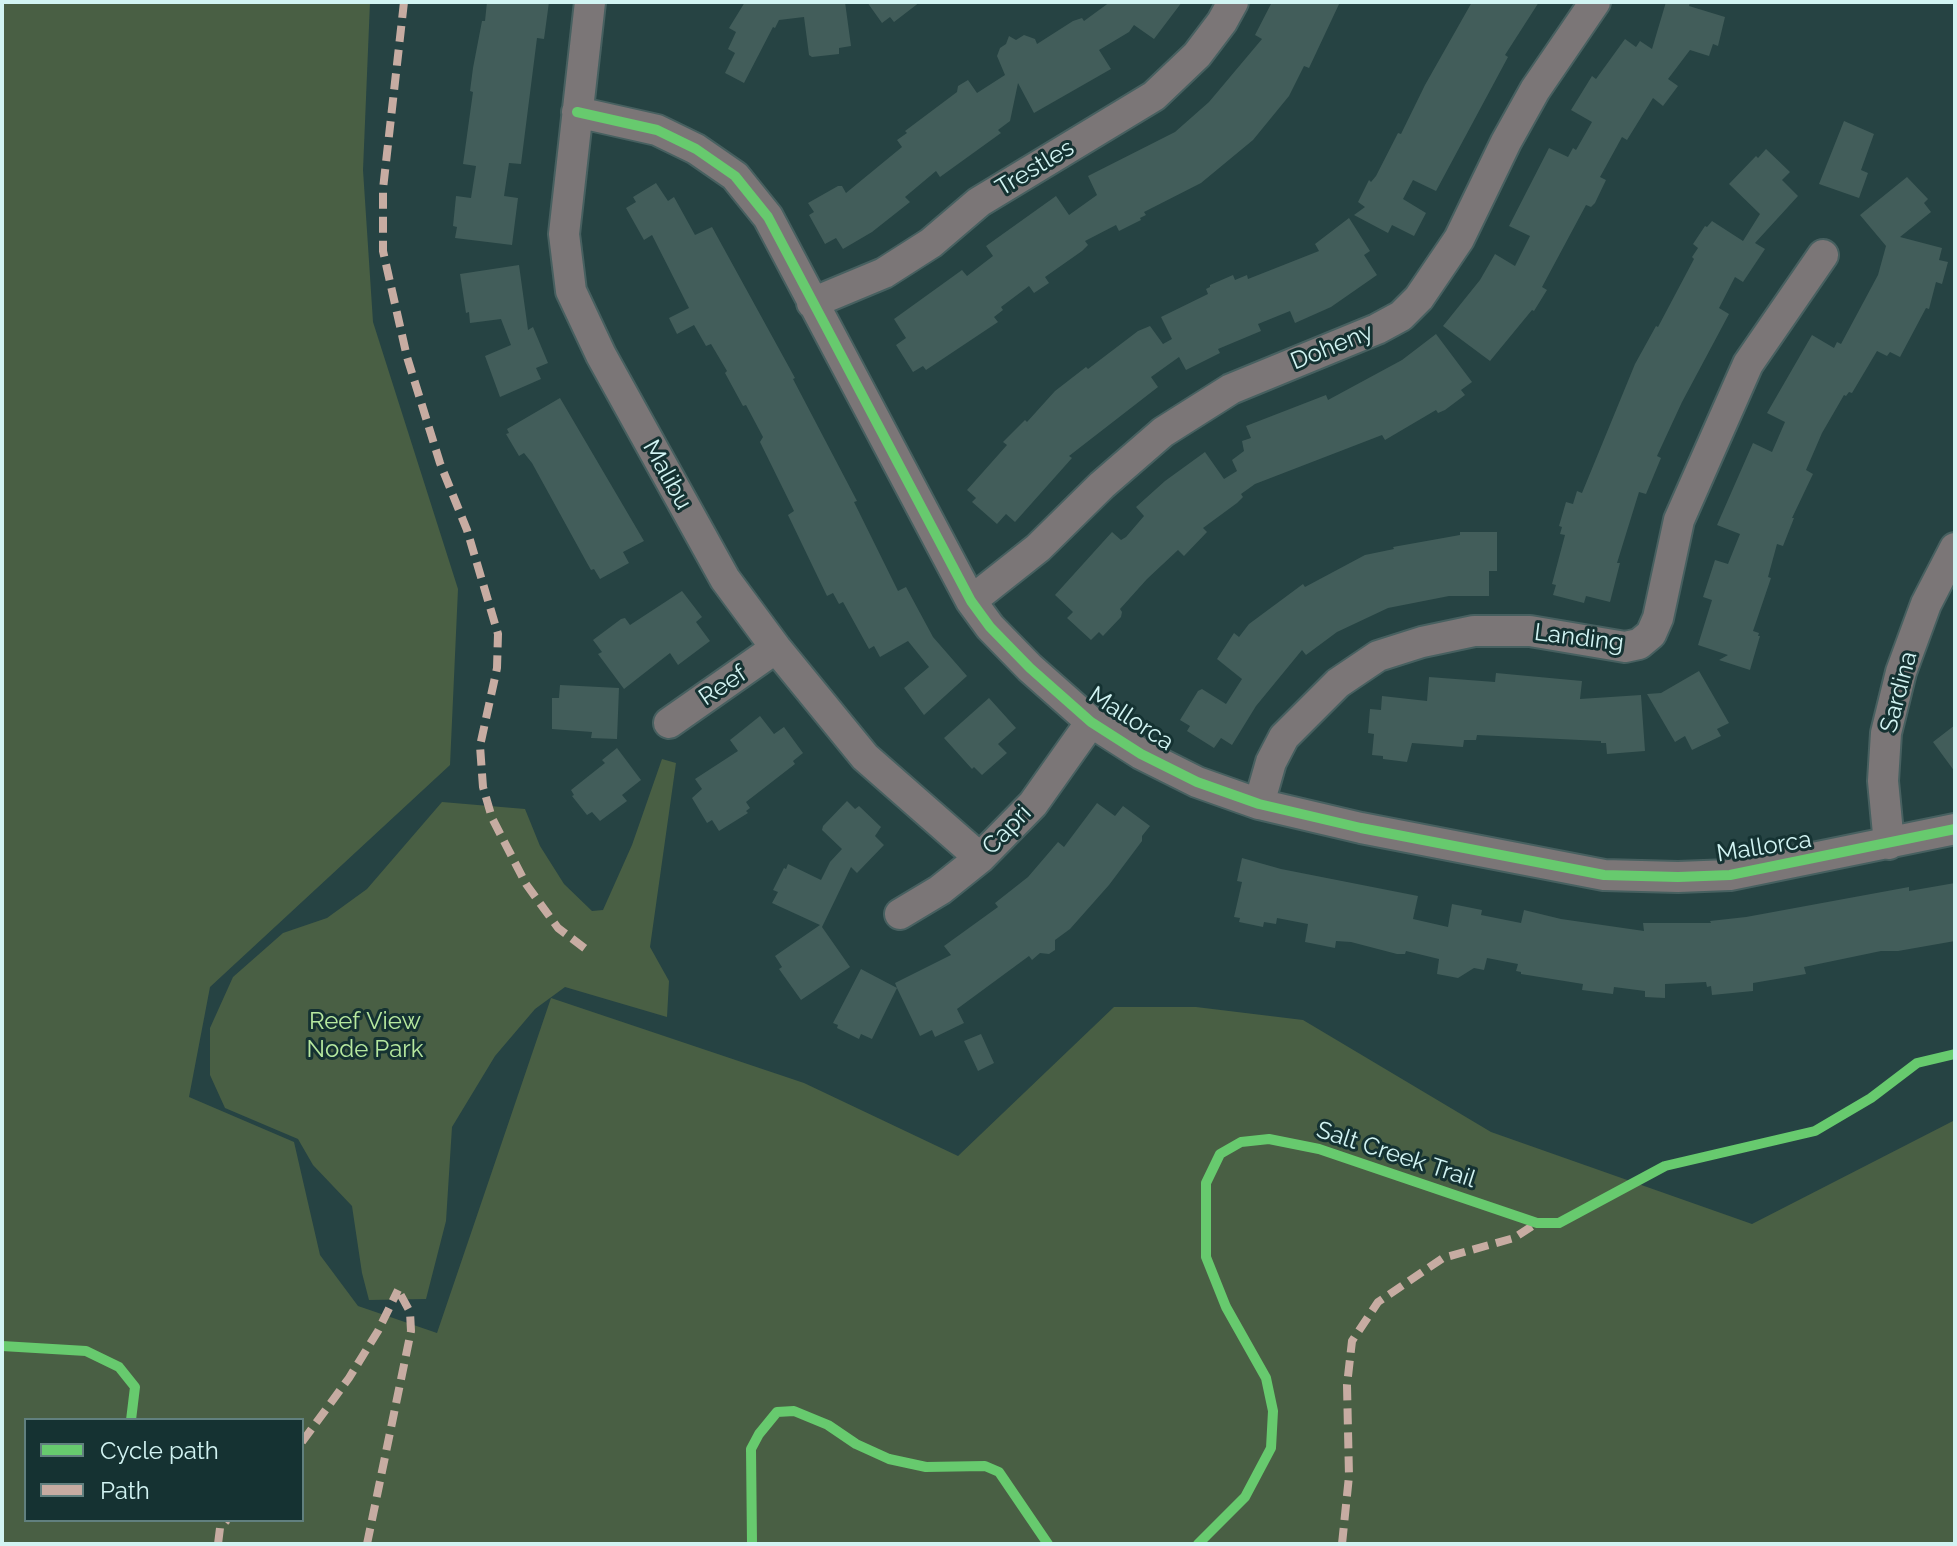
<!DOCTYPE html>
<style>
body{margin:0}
#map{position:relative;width:1957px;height:1546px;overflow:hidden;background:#264343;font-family:Raleway,sans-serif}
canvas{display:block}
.frame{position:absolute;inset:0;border:4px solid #d2f4f3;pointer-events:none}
.legend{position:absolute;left:24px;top:1418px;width:280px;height:104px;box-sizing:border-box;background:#153232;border:2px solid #61807f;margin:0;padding:10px 14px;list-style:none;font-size:24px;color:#d2f4f3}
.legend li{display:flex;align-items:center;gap:16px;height:40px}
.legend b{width:40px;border:2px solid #61807f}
</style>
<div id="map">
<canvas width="1957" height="1546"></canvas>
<div class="frame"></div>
<ul class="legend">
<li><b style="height:10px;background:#67ca6e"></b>Cycle path</li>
<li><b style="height:10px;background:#c7aca2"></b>Path</li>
</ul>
</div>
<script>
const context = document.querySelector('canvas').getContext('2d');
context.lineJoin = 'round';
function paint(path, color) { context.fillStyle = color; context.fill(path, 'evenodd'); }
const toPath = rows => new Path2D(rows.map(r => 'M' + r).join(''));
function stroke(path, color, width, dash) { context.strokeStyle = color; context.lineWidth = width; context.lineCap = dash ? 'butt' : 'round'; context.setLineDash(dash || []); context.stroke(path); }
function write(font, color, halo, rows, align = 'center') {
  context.font = font + ' Raleway,sans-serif'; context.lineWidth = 6; context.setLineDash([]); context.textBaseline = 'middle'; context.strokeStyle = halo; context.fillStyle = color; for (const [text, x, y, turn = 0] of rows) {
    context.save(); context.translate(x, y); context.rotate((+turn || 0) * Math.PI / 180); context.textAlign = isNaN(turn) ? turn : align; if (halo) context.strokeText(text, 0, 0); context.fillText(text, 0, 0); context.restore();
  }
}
paint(toPath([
 [2,2,370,2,363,170,373,322,458,589,450,765,210,987,189,1097,294,1142,320,1255,358,1306,437,1333,551,998,804,1083,958,1156,1114,1007,1196,1007,1303,1020,1491,1132,1752,1224,1955,1120,1955,1544,2,1544],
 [26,1420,302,1420,302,1520,26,1520],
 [662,759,676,763,650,947,669,981,667,1017,565,987,535,1009,495,1056,452,1127,446,1221,426,1299,369,1300,362,1273,352,1206,313,1165,298,1139,225,1108,210,1075,210,1028,233,977,283,933,327,918,367,889,442,802,525,809,540,846,564,884,592,911,603,910,632,845]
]), '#495f44');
paint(toPath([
 [487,2,549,2,544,39,537,38,521,164,509,163,504,196,518,198,512,245,455,238,457,227,453,226,456,196,471,198,476,166,463,164,473,92,470,91,473,68,482,21,485,21],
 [745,2,845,2,851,46,839,48,839,54,812,57,809,55,804,17,779,20,775,28,773,27,744,83,725,73,735,53,728,49,736,32,729,28],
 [867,2,920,2,894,22,890,17,882,23],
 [1110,2,1182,2,1154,39,1134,25,1129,32,1099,50,1111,69,1034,113,1018,83,1010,121,998,130,1001,133,940,177,936,171,905,197,910,202,872,232,843,249,836,238,825,244,809,215,814,212,808,203,838,186,842,186,846,193,902,147,897,140,907,133,905,131,957,92,958,86,968,80,977,93,1005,75,997,56,1000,48,1006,44,1009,36,1016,40,1024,35,1035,39,1037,44,1073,21,1082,18,1084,21],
 [1272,2,1340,2,1309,68,1304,66,1289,96,1253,140,1201,183,1144,212,1146,215,1140,218,1141,220,1119,231,1116,225,1085,241,1088,245,1082,251,1045,277,1049,283,1034,293,1029,286,1001,307,1003,310,994,317,998,322,926,370,923,366,913,372,896,345,906,338,894,319,962,270,967,276,993,256,986,246,1056,196,1069,215,1097,195,1088,176,1175,132,1209,102,1262,39,1255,35],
 [1472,2,1539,2,1505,55,1508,57,1436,191,1413,180,1403,199,1426,213,1414,236,1392,225,1388,233,1354,215,1365,207,1358,202,1369,180,1371,182,1376,176,1398,133,1401,134,1425,85],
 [1666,2,1690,2,1689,6,1725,17,1718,46,1713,44,1709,56,1690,50,1668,79,1678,86,1663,106,1653,98,1627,140,1622,137,1600,177,1606,180,1595,203,1591,207,1586,205,1542,287,1547,290,1534,311,1532,310,1490,361,1443,326,1480,280,1495,254,1515,266,1530,236,1509,226,1549,148,1568,157,1573,148,1576,150,1592,122,1571,110,1592,76,1596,79,1625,39,1636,47,1640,41,1652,49],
 [1844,121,1874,134,1861,170,1868,173,1859,198,1819,184],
 [1766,149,1790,172,1782,180,1798,196,1755,243,1765,249,1743,282,1735,277,1719,308,1729,314,1682,402,1657,456,1661,458,1646,494,1639,492,1617,563,1620,563,1610,602,1586,596,1584,603,1553,595,1556,585,1552,584,1565,535,1560,534,1562,527,1559,526,1566,502,1573,504,1577,491,1582,493,1635,364,1656,326,1658,327,1694,259,1692,257,1698,248,1693,244,1705,226,1707,227,1712,221,1743,241,1760,214,1729,184,1756,156,1758,158],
 [1907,177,1928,199,1924,203,1931,212,1900,237,1942,248,1939,260,1948,262,1942,284,1936,282,1929,309,1926,308,1900,357,1890,352,1887,356,1877,351,1852,393,1849,392,1846,396,1844,395,1822,433,1806,470,1813,474,1792,518,1794,518,1783,546,1777,544,1768,577,1771,578,1753,631,1759,633,1758,636,1760,636,1750,670,1719,660,1728,655,1698,645,1712,600,1703,597,1715,560,1728,564,1740,534,1717,525,1753,443,1772,452,1785,422,1767,413,1812,335,1834,348,1837,342,1841,344,1878,275,1886,246,1860,215],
 [656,183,668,201,674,197,695,235,712,227,795,378,793,379,857,501,854,502,898,591,906,587,933,637,967,676,924,715,904,688,929,667,908,641,880,657,874,646,869,649,843,602,839,604,833,593,827,596,788,515,794,511,760,442,763,437,746,405,743,406,725,373,727,371,711,344,706,346,694,325,677,334,669,318,689,308,652,235,644,240,626,208,636,202,633,197],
 [1349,218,1370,251,1364,255,1377,275,1331,307,1295,323,1290,311,1258,324,1261,331,1218,349,1220,353,1186,370,1179,357,1151,377,1158,387,1069,456,1072,458,1015,522,1006,514,997,524,972,502,976,498,967,490,1007,445,1003,442,1025,420,1027,422,1055,391,1086,367,1088,369,1138,331,1150,326,1163,344,1172,339,1161,317,1208,294,1206,289,1210,287,1210,285,1233,275,1235,280,1247,275,1248,279,1319,251,1315,244],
 [519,265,528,330,533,327,548,363,536,368,541,379,500,397,485,356,511,345,501,319,470,323,469,312,466,313,460,274],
 [1436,334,1472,382,1461,390,1465,395,1445,410,1438,413,1436,410,1385,440,1382,435,1255,484,1241,494,1243,497,1237,503,1203,528,1207,532,1184,556,1178,550,1147,579,1120,609,1122,612,1121,617,1103,636,1099,632,1091,640,1067,618,1073,612,1055,595,1112,532,1121,540,1126,537,1144,516,1136,507,1165,481,1205,452,1224,479,1237,471,1232,460,1244,451,1242,441,1251,438,1246,426,1326,395,1328,400,1402,360],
 [560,398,644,541,623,552,629,563,600,579,594,569,591,570,587,563,532,463,524,453,519,456,506,434,509,433,507,429],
 [1460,532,1497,532,1497,571,1489,571,1489,596,1449,596,1388,608,1337,632,1306,655,1302,650,1256,706,1232,745,1221,738,1214,748,1187,731,1190,726,1180,720,1198,691,1202,689,1226,704,1242,679,1217,659,1234,633,1239,637,1249,624,1303,584,1305,587,1365,555,1394,549,1393,547,1460,535],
 [682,591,702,617,696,622,710,641,678,665,670,653,624,689,598,654,602,652,593,640,621,619,625,618,630,625],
 [1699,671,1729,723,1717,729,1721,736,1692,750,1685,736,1675,742,1647,694,1661,693],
 [1496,673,1582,681,1580,699,1641,695,1645,751,1607,754,1606,743,1601,743,1601,741,1477,735,1476,740,1464,740,1463,747,1412,743,1407,762,1383,759,1383,756,1372,755,1374,734,1368,733,1370,709,1381,710,1382,696,1427,701,1429,677,1495,682],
 [560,685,619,688,617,739,591,738,592,732,552,729,552,698,559,698],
 [989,698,1016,728,998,744,1007,753,982,775,974,767,972,769,944,738],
 [760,716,774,734,784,727,803,753,793,761,795,764,746,802,750,808,746,811,748,813,719,831,712,820,707,823,692,798,702,789,695,779,738,751,730,740],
 [1955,725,1955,772,1933,742],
 [617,748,641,780,622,795,627,801,600,821,592,812,587,815,572,796,574,795,571,790,605,763,602,760],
 [847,801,855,809,859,806,881,827,875,836,884,845,857,873,851,867,822,927,850,967,801,1000,779,969,782,967,775,956,820,925,772,903,778,892,773,890,784,868,786,869,788,864,821,880,830,862,842,849,822,830,823,826],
 [1097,803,1115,816,1123,806,1150,826,1142,836,1142,841,1109,885,1070,929,1055,940,1055,950,1049,954,1040,953,1032,960,1029,956,957,1009,964,1023,935,1037,932,1030,920,1036,897,988,872,1039,861,1034,859,1039,837,1028,838,1025,833,1023,861,969,897,988,895,983,951,955,944,946,998,907,995,903,1028,877,1058,842,1064,847],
 [1242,858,1281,869,1418,896,1413,919,1448,927,1452,904,1482,910,1481,915,1521,923,1524,910,1561,919,1644,931,1643,923,1711,923,1710,921,1746,917,1909,887,1909,891,1955,883,1955,941,1898,951,1881,951,1804,967,1806,974,1753,983,1753,991,1712,995,1711,986,1707,987,1706,982,1665,984,1665,998,1645,997,1645,991,1614,987,1613,994,1582,990,1583,984,1521,974,1521,972,1516,971,1518,964,1487,958,1484,970,1474,968,1458,978,1437,974,1439,959,1406,951,1405,954,1397,954,1351,942,1336,941,1335,948,1305,942,1308,924,1277,918,1276,924,1264,922,1263,927,1239,922,1240,918,1234,917,1242,882,1237,881],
 [981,1034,994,1063,978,1071,964,1041]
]), '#425d5a');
const minor = toPath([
 [590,2,564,234,571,291,601,355,725,579,776,648,865,757,980,858],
 [577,112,657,130,696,149,735,176,768,217,971,601,990,627,1030,668,1091,722,1141,754,1197,782,1259,804,1361,828,1604,875,1678,877,1730,875,1955,829],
 [812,303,884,273,931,243,979,202,1154,96,1197,55,1222,22,1233,2],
 [971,601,1038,548,1102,485,1163,432,1231,389,1377,329,1401,316,1419,298,1459,239,1506,142,1535,90,1595,2],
 [669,723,776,648],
 [1259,804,1271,762,1284,737,1338,683,1378,656,1422,642,1474,631,1530,631,1625,647,1639,644,1651,634,1658,618,1679,520,1748,364,1823,255],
 [1889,844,1883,781,1886,733,1901,672,1926,604,1955,548],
 [900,914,940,890,980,858,1033,804,1091,722]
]);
stroke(minor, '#476060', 34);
stroke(minor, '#7b7677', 30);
stroke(toPath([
 [404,2,383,189,383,251,407,357,440,463,467,530,498,634,497,668,480,746,483,787,492,818,526,884,558,928,591,953],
 [302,1442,349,1378,378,1331,398,1290],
 [218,1544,220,1528,227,1520],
 [367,1544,411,1331,410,1312,398,1290],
 [1342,1544,1349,1476,1347,1385,1352,1341,1378,1302,1443,1258,1514,1238,1537,1223]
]), '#c7aca2', 8, [16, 8]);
stroke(toPath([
 [577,112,657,130,696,149,735,176,768,217,971,601,990,627,1030,668,1091,722,1141,754,1197,782,1259,804,1361,828,1604,875,1678,877,1730,875,1955,829],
 [2,1346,86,1351,119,1367,135,1387,131,1420],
 [752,1544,751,1449,759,1434,777,1412,794,1411,828,1425,856,1444,889,1459,926,1467,985,1466,999,1472,1048,1544],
 [1198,1544,1245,1497,1271,1448,1273,1411,1266,1378,1226,1307,1206,1257,1206,1183,1220,1154,1241,1142,1269,1139,1319,1149,1537,1223,1559,1223,1665,1166,1815,1131,1871,1098,1917,1063,1955,1054]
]), '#67ca6e', 10);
write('24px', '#d2f4f3', '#153232', [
 ["Trestles",1035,168,-31],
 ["Doheny",1332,347,-22],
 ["Malibu",667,475,61],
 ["Landing",1579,638,7],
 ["Reef",723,686,-34],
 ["Sardina",1899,692,-75],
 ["Mallorca",1131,719,33],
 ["Capri",1007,830,-46],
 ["Mallorca",1764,847,-9],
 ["Salt Creek Trail",1396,1155,18]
]);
write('24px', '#b7e99f', '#153232', [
 ["Reef View",365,1022],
 ["Node Park",365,1050]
]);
</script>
